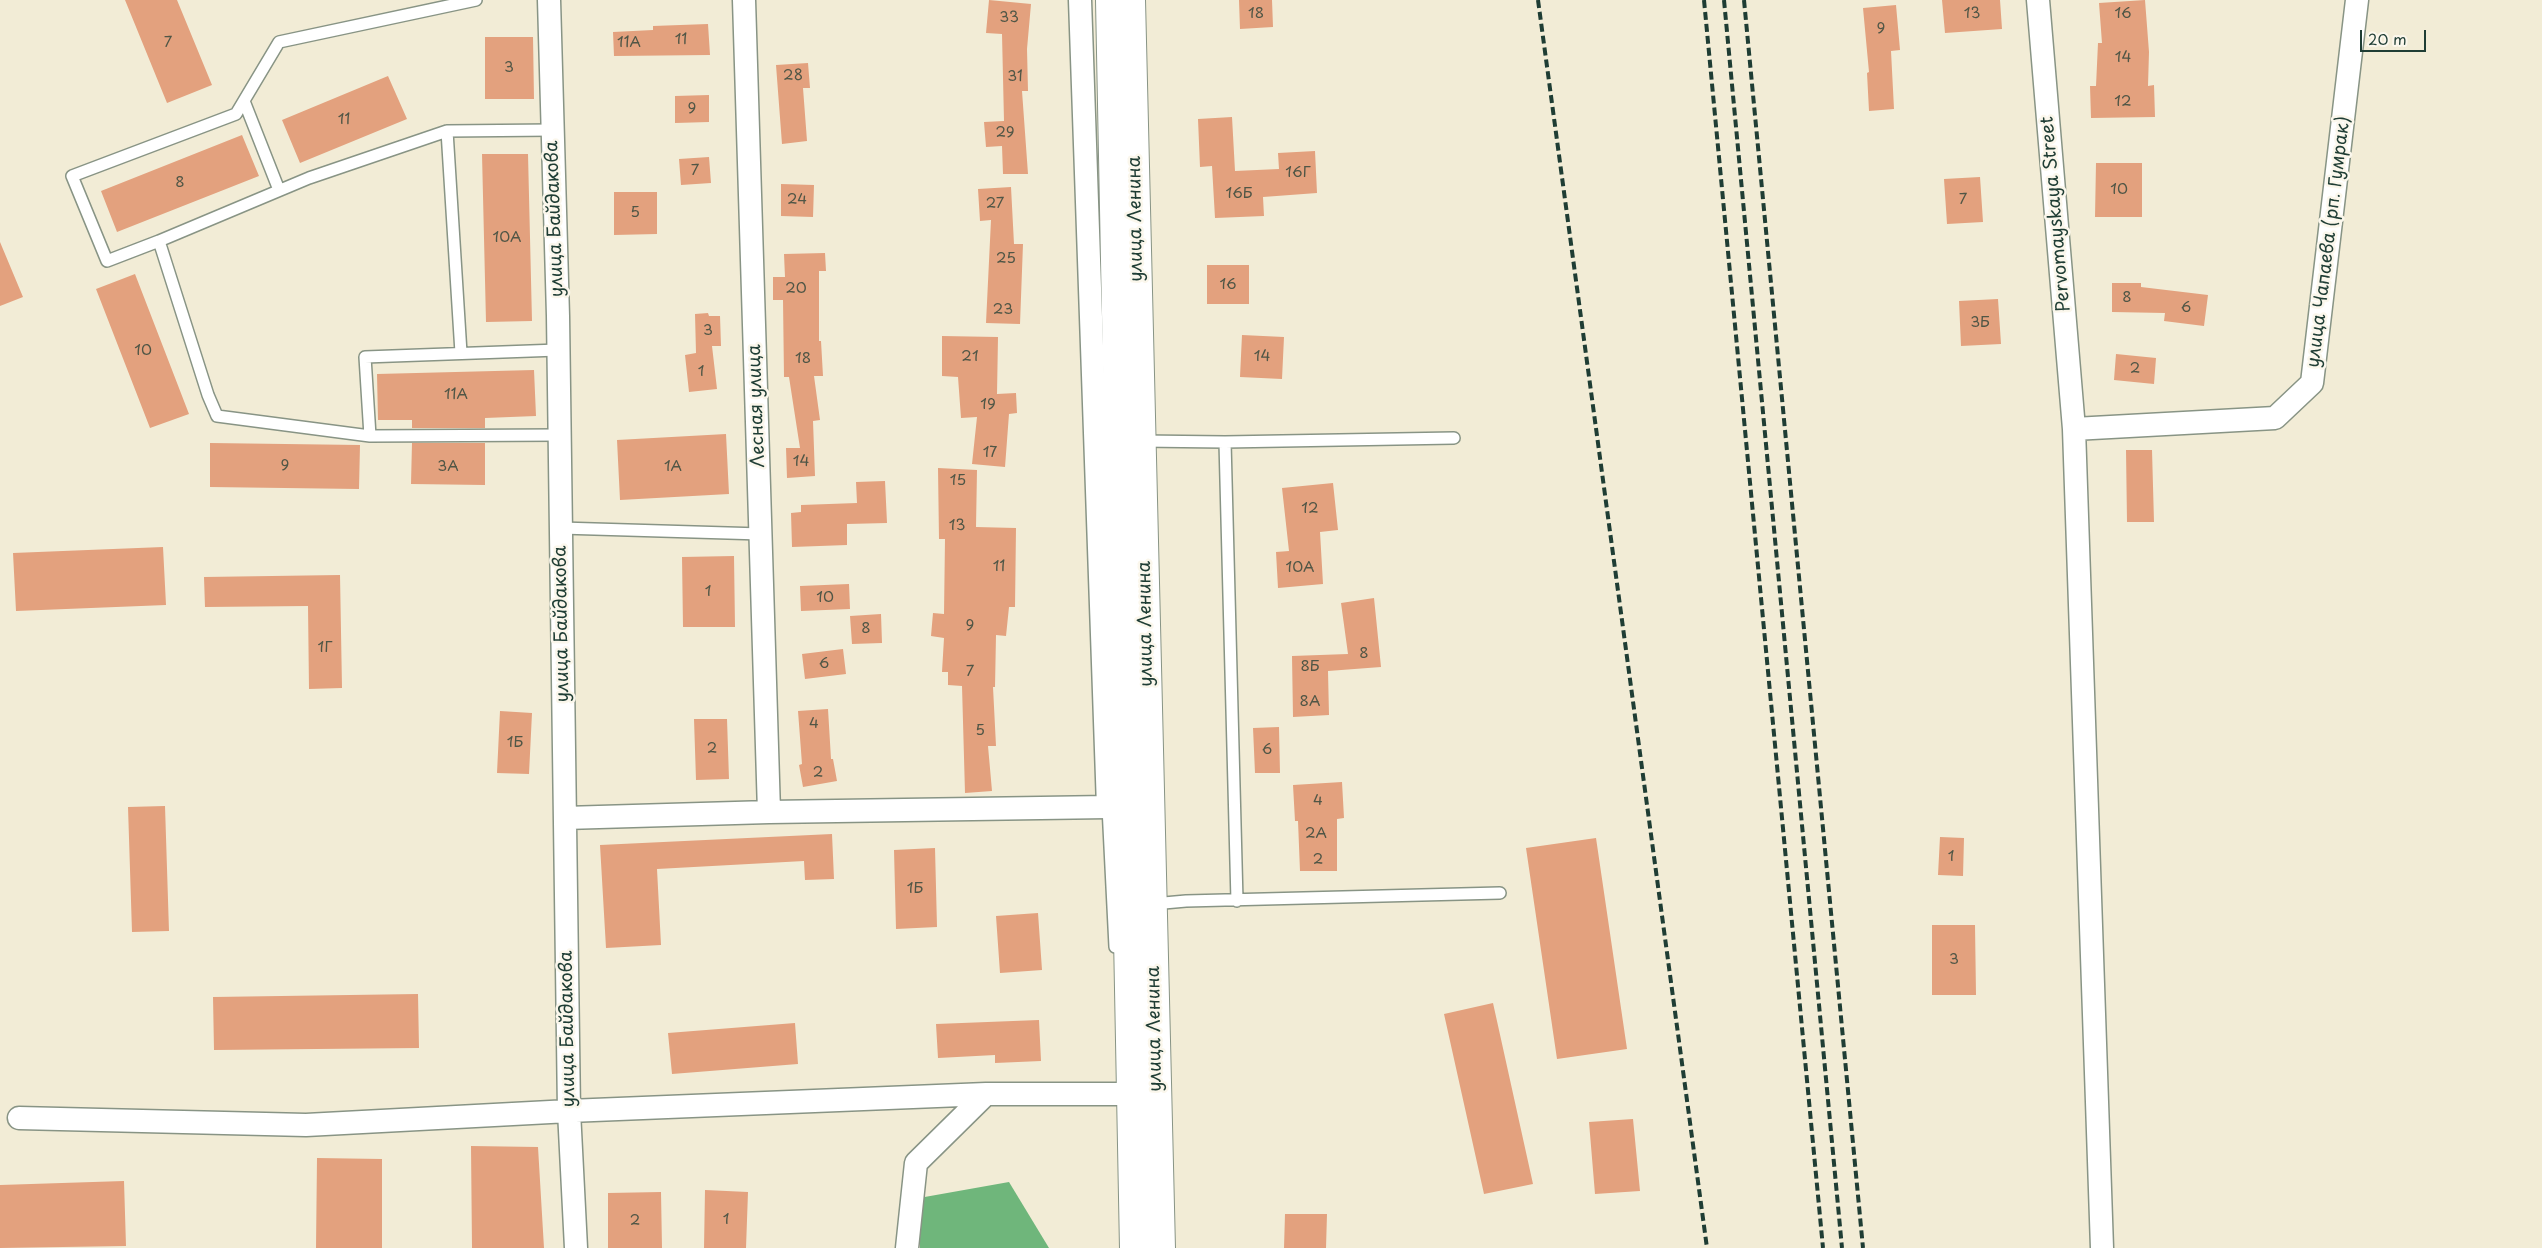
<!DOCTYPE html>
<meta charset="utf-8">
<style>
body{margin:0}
#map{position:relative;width:2542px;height:1248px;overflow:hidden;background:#f2ecd6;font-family:"Playpen Sans",sans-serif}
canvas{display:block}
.scale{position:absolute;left:2360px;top:30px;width:66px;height:22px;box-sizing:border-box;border:2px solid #1f3d34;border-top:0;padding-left:6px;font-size:15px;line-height:18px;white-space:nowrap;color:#1f3d34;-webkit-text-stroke:4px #fbf7ec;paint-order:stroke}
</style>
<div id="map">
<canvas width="2542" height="1248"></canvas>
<div class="scale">20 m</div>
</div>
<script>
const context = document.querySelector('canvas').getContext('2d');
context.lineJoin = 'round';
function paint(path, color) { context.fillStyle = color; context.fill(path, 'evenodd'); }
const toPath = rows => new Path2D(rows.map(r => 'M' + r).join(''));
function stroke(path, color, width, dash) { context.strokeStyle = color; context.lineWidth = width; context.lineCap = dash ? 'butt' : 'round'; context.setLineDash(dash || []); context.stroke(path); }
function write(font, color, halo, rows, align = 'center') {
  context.font = font + ' "Playpen Sans",sans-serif'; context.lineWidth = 5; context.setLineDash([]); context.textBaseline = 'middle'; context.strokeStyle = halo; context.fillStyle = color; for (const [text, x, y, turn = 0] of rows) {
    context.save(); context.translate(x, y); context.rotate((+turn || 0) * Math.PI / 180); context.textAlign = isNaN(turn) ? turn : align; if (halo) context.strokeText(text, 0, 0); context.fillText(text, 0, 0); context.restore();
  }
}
paint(toPath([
 [1009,1182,1049,1248,920,1248,919,1198]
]), '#6fb67b');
paint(toPath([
 [125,0,177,0,212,85,167,103],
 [989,0,1031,4,1027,49,1028,91,1022,91,1028,174,1003,174,1002,146,986,147,984,122,1004,121,1002,34,986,33],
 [1239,0,1272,0,1273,27,1240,29],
 [1942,0,2000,0,2002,29,1945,33],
 [2145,0,2149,52,2148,86,2154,85,2155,117,2091,118,2090,86,2096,86,2098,43,2102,43,2099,3],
 [1896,5,1900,50,1891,51,1894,109,1869,111,1867,73,1869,72,1863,8],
 [708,24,710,55,614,56,613,32,653,30,653,26],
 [485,37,533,37,534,99,485,99],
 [808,63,810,88,803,88,807,141,782,144,776,65],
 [388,76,407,119,300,163,282,120],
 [709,95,709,122,675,123,675,96],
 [1232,117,1235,171,1279,169,1278,153,1315,151,1317,193,1263,197,1264,216,1215,218,1212,166,1200,167,1198,119],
 [242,135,259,176,117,232,101,191],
 [482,154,528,154,532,321,486,322],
 [709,157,711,183,681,185,679,159],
 [2096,163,2142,163,2142,217,2095,217],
 [1980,177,1983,222,1947,224,1944,179],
 [781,184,814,185,813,217,781,216],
 [1011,187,1014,244,1023,244,1020,324,986,323,991,220,980,221,978,189],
 [614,192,657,192,657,234,614,235],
 [0,242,23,297,0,306],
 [825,253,826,271,819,271,819,341,821,341,823,376,814,376,820,420,813,421,815,476,787,478,786,448,800,448,789,377,784,377,783,300,773,300,773,277,785,277,784,254],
 [1207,265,1249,265,1249,304,1207,304],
 [135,274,189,414,150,428,96,289],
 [2112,283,2141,283,2141,287,2208,295,2204,326,2164,321,2165,313,2112,312],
 [1998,299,2001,344,1961,346,1959,301],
 [708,313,709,316,720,316,721,346,712,346,717,389,689,392,685,355,696,353,695,314],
 [1242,335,1284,337,1282,379,1240,377],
 [942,336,998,337,997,394,1016,393,1017,413,1009,414,1005,467,972,464,977,417,961,418,958,377,942,376],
 [2116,354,2156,358,2154,384,2114,380],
 [534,370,536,416,485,418,485,428,412,428,412,420,378,420,377,374],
 [726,434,729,494,620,500,617,440],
 [210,443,360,445,359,489,210,487],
 [412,443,485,443,485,485,411,484],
 [2126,450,2152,450,2154,522,2127,522],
 [938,468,977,470,976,527,1016,528,1015,607,1009,607,1006,636,996,635,995,687,993,687,996,746,988,746,992,791,965,793,962,686,948,685,948,672,942,672,944,638,931,636,933,613,944,614,945,539,939,539],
 [885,481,887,523,847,524,847,545,792,547,791,513,801,512,801,505,857,503,856,482],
 [1333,483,1338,530,1320,532,1323,584,1278,588,1276,552,1289,551,1282,488],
 [163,547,166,605,16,611,13,553],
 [734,556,735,627,683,627,682,557],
 [340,575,342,688,309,689,308,606,205,607,204,577],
 [849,584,850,609,801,611,800,586],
 [1374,598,1381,667,1328,671,1329,715,1293,717,1292,656,1348,654,1341,603],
 [881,614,882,643,852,644,850,616],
 [843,649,846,674,805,679,802,654],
 [828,709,831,759,833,759,837,781,803,787,799,765,802,764,798,711],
 [500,711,532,713,529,774,497,773],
 [694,719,727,719,729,779,696,780],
 [1279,727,1280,773,1255,773,1253,728],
 [1342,782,1344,818,1337,819,1337,871,1300,871,1298,821,1295,821,1293,785],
 [165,806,169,931,132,932,128,807],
 [832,834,834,879,805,880,804,861,657,869,661,945,606,948,600,845],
 [1940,837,1964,838,1963,876,1938,875],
 [1596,838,1627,1049,1557,1059,1526,848],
 [935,848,937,927,896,929,894,850],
 [1038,913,1042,970,1000,973,996,916],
 [1932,925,1975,925,1976,995,1932,995],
 [418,994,419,1048,214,1050,213,997],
 [1493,1003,1533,1184,1484,1194,1444,1014],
 [1039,1020,1041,1061,995,1063,995,1055,938,1058,936,1024],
 [795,1023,798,1064,672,1074,668,1033],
 [1633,1119,1640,1191,1595,1194,1589,1122],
 [471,1146,538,1147,544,1248,472,1248],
 [317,1158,382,1159,382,1248,316,1248],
 [124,1181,126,1246,0,1248,0,1185],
 [705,1190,748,1192,746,1248,704,1248],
 [661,1192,662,1248,608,1248,608,1193],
 [1285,1214,1327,1214,1326,1248,1284,1248]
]), '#e3a17e');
const lane = toPath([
 [244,101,279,190],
 [159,241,107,261,72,176,236,114,279,42,476,0],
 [558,350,365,357,370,436,559,435],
 [461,353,447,131,553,130],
 [370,436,217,416,208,395,159,241,309,178,447,131],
 [1141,441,1225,442,1454,438],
 [1225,442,1237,901],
 [561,528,761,534],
 [1108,807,1115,947],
 [1153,904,1186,901,1500,893]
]);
const street = toPath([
 [549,0,558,316,569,1111,576,1248],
 [744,0,769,812],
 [2038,0,2074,429,2102,1248],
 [2074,429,2275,418,2312,383,2357,0],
 [565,818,769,812,1108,807,1080,0],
 [19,1118,306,1125,569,1111,986,1094,1149,1094],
 [907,1248,916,1163,986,1094]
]);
const primary = toPath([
 [1110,0,1134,1248],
 [1131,0,1161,1248]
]);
stroke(lane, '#889485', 14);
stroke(street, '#889485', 25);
stroke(primary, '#889485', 30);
stroke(lane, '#fff', 11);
stroke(street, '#fff', 22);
stroke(primary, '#fff', 28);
stroke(toPath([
 [1538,0,1707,1248],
 [1704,0,1823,1248],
 [1724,0,1842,1248],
 [1744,0,1863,1248]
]), '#1f3d34', 4, [8, 4]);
write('15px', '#505646', null, [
 ["18",1256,14],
 ["13",1972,14],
 ["16",2123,14],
 ["33",1009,18],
 ["9",1881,29],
 ["11",681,40],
 ["7",168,43],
 ["11А",629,43],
 ["14",2123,58],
 ["3",509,68],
 ["28",793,76],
 ["31",1015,77],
 ["12",2123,102],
 ["9",692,109],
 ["11",344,120],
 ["29",1005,133],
 ["7",695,171],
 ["16Г",1298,173],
 ["8",180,183],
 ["10",2119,190],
 ["16Б",1239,194],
 ["24",797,200],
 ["7",1963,200],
 ["27",995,204],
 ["5",635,213],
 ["10А",507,238],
 ["25",1006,259],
 ["16",1228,285],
 ["20",796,289],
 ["8",2127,298],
 ["6",2186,308],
 ["23",1003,310],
 ["3Б",1980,323],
 ["3",708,331],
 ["10",143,351],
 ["21",970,357],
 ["14",1262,357],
 ["18",803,359],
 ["2",2135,369],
 ["1",701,372],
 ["11А",456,395],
 ["19",988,405],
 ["17",990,453],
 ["14",801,462],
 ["9",285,466],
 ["3А",448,467],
 ["1А",673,467],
 ["15",958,481],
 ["12",1310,509],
 ["13",957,526],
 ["11",999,567],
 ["10А",1300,568],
 ["1",708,592],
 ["10",825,598],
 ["9",970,626],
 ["8",866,629],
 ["1Г",325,648],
 ["8",1364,654],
 ["6",824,664],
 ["8Б",1310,667],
 ["7",970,672],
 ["8А",1310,702],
 ["4",814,724],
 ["5",980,731],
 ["1Б",515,743],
 ["2",712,749],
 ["6",1267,750],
 ["2",818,773],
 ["4",1318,801],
 ["2А",1316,834],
 ["1",1951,857],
 ["2",1318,860],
 ["1Б",915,889],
 ["3",1954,960],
 ["1",726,1220],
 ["2",635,1221]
]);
write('18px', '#1f3d34', '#fbf7ec', [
 ["Pervomayskaya Street",2056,214,-95],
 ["улица Байдакова",555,219,-92],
 ["улица Ленина",1136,219,-91],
 ["улица Чапаева (рп. Гумрак)",2329,242,-83],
 ["Лесная улица",757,406,-92],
 ["улица Байдакова",562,624,-91],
 ["улица Ленина",1146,624,-91],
 ["улица Байдакова",568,1029,-91],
 ["улица Ленина",1155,1029,-91]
]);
</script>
